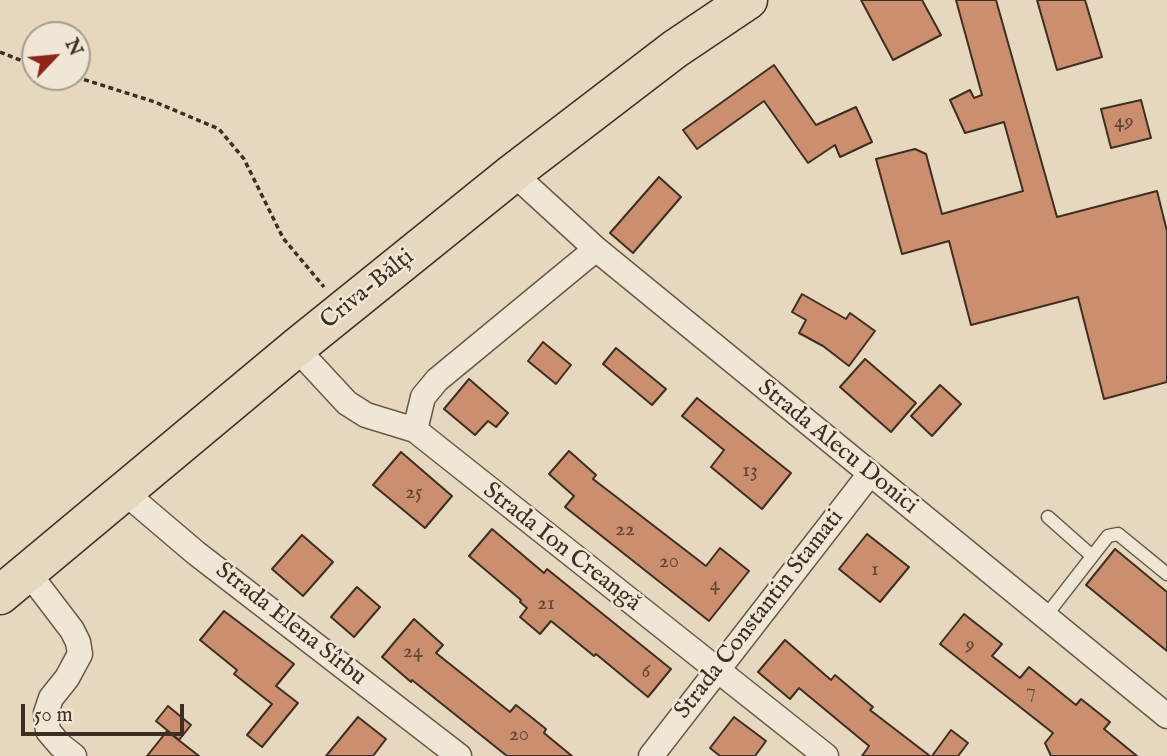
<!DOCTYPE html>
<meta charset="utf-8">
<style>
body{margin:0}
#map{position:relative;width:1167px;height:756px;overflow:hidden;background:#e6d8be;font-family:"IM FELL English",serif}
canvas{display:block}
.north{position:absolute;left:21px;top:21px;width:70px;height:70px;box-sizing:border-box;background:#efe6d5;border:2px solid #a99c8e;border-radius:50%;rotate:64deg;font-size:19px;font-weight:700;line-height:28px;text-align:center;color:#3f2e23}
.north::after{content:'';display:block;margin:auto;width:24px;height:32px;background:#8f2418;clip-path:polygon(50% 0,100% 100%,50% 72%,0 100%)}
.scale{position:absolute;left:21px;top:704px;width:163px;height:32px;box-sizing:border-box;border:4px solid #3f2e23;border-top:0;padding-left:9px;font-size:21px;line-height:24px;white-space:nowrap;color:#3f2e23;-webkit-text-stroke:5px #efe6d5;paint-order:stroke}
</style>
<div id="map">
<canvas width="1167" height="756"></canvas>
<div class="north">N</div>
<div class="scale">50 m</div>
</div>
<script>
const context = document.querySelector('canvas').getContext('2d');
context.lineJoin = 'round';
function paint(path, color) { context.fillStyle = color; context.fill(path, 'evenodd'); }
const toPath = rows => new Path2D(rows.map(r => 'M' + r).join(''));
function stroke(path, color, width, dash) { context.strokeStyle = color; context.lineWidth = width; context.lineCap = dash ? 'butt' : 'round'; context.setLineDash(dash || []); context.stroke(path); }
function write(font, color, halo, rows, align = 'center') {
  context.font = font + ' "IM FELL English",serif'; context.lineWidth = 5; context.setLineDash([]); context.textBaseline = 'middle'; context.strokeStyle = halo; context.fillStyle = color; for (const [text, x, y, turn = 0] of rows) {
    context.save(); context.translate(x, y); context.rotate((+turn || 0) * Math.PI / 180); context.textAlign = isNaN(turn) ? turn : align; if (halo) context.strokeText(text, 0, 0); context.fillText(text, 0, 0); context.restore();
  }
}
const building = toPath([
 [861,0,922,0,941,35,893,60,861,0],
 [956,0,996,0,1057,217,1157,191,1167,231,1167,382,1104,399,1078,297,971,325,949,241,902,254,876,159,915,149,926,154,942,214,1023,191,1004,122,965,133,950,100,970,90,974,98,982,95,956,0],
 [1037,0,1085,0,1102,57,1057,70,1037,0],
 [774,65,816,125,856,107,872,142,840,157,835,145,808,163,764,101,697,149,683,130,774,65],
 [1141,100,1151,138,1111,148,1101,109,1141,100],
 [659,177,681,197,633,253,610,233,659,177],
 [802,294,846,319,850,313,875,331,849,366,823,346,799,333,806,320,792,312,802,294],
 [543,342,571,365,556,384,528,361,543,342],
 [616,348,666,389,652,405,603,364,616,348],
 [865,359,916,403,891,432,840,387,865,359],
 [469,379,508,413,496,427,488,421,475,435,444,409,469,379],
 [940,385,961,404,932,436,911,416,940,385],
 [697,398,791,473,762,509,711,467,724,450,682,416,697,398],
 [569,451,596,475,593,479,706,566,720,548,749,571,709,621,565,507,574,496,549,474,569,451],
 [401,452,452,496,425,528,373,485,401,452],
 [492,529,544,573,547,569,671,669,648,697,596,654,594,656,551,621,540,634,520,617,527,608,520,602,521,600,469,556,492,529],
 [867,534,909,567,880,602,839,569,867,534],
 [302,535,333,562,303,596,272,569,302,535],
 [1115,549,1167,592,1167,651,1086,585,1115,549],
 [357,587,380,607,354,637,331,617,357,587],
 [224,611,294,664,276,686,298,703,262,747,247,735,272,704,234,674,237,670,200,640,224,611],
 [964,614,1002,644,992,656,1020,678,1029,667,1076,705,1081,699,1110,722,1104,729,1137,756,1051,756,1045,743,1053,733,940,644,964,614],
 [414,619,443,645,436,653,510,712,516,705,546,729,544,733,572,756,507,756,412,680,411,682,382,657,414,619],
 [785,640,831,680,835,675,873,707,870,710,930,756,862,756,869,746,799,688,790,699,758,672,785,640],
 [168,706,191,725,179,740,156,721,168,706],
 [358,717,386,739,373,756,326,756,358,717],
 [734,717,766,741,755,756,720,756,710,748,734,717],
 [951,730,968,743,958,756,932,756,951,730],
 [167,731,199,756,147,756,167,731]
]);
paint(building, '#cb8e6e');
stroke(building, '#3f2e23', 2);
const lane = toPath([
 [1048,517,1092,556],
 [1045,617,1108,536,1118,534,1167,574]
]);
const street = toPath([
 [513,173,596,249,1167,716],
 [296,348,347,403,366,415,415,430,826,756],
 [415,430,423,397,437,380,596,249],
 [123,491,196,553,459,756],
 [27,571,72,630,78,642,80,654,67,678,51,698,46,713,48,731,60,745,74,756],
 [651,756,869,475]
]);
const highway = toPath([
 [0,595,296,348,513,173,675,49,748,0]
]);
stroke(lane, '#69584a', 15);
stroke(street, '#69584a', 27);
stroke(highway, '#3f2e23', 41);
stroke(toPath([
 [0,52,35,66],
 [76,77,155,102,219,129,244,159,283,238,324,287]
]), '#3f2e23', 3.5, [5, 3.5]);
stroke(lane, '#efe6d5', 12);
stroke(street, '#efe6d5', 24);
stroke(highway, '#e6d8be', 38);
write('21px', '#624636', null, [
 ["49",1124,123],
 ["13",750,472],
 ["25",414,494],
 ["22",625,531],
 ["20",669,563],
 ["1",875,571],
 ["4",715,586],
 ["21",546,605],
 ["9",970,646],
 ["24",413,653],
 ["6",646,673],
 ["7",1031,693],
 ["20",519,736]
]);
write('24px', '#3f2e23', '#efe6d5', [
 ["Criva-Bălți",368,290,-39],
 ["Strada Alecu Donici",837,448,39],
 ["Strada Ion Creangă",561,548,38],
 ["Strada Constantin Stamati",760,615,-52],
 ["Strada Elena Sîrbu",290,625,38]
]);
</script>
